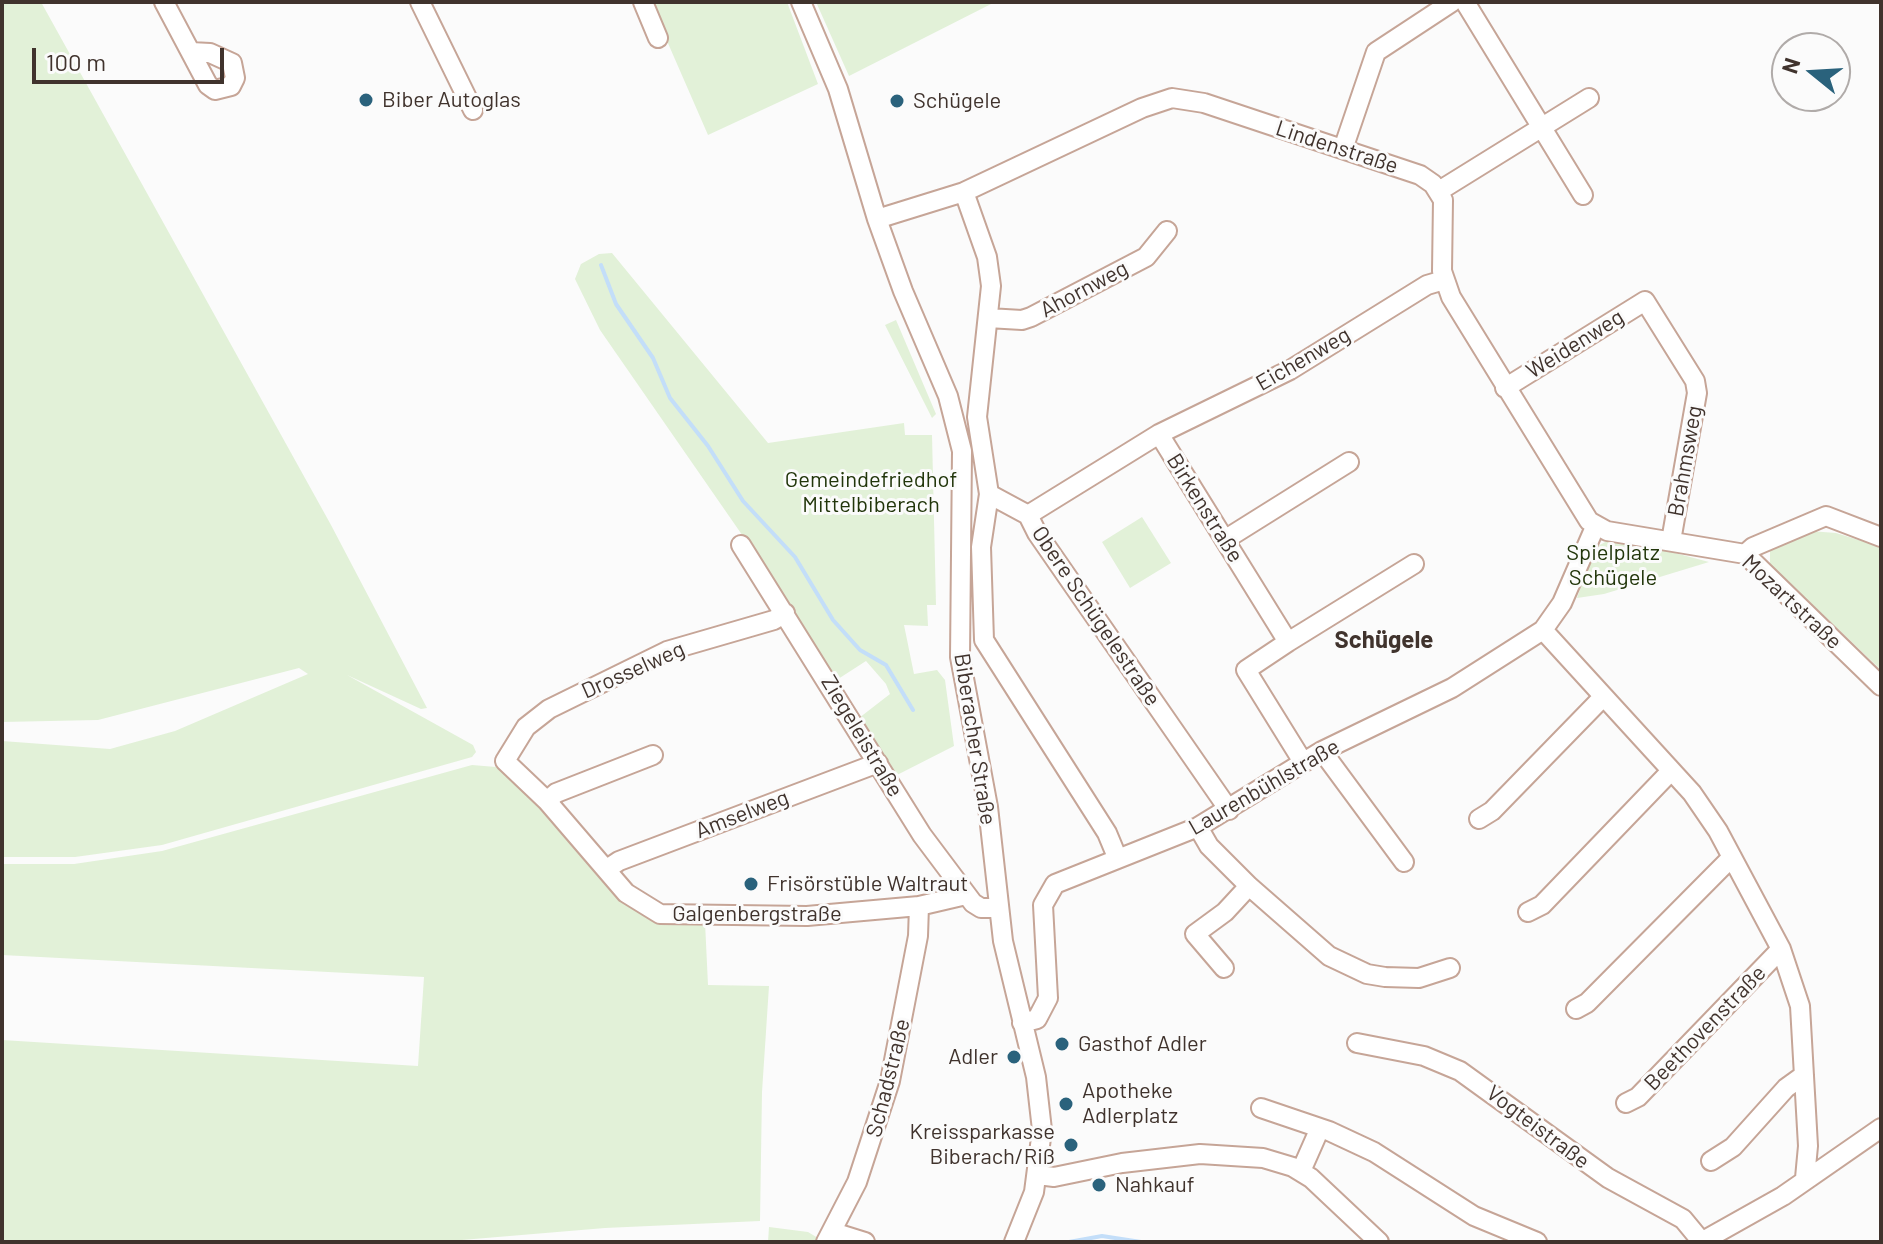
<!DOCTYPE html>
<meta charset="utf-8">
<style>
body{margin:0}
#map{position:relative;width:1883px;height:1244px;overflow:hidden;background:#fbfbfb;font-family:Barlow,sans-serif}
canvas{display:block}
.frame{position:absolute;inset:0;border:4px solid #40332d;pointer-events:none}
.north{position:absolute;left:1771px;top:32px;width:80px;height:80px;box-sizing:border-box;background:#fbfbfb;border:2px solid #b0aba9;border-radius:50%;rotate:288deg;font-size:22px;font-weight:700;line-height:32px;text-align:center;color:#40332d}
.north::after{content:'';display:block;margin:auto;width:28px;height:36px;background:#2a627c;clip-path:polygon(50% 0,100% 100%,50% 72%,0 100%)}
.scale{position:absolute;left:32px;top:48px;width:192px;height:36px;box-sizing:border-box;border:4px solid #40332d;border-top:0;padding-left:10px;font-size:24px;line-height:28px;white-space:nowrap;color:#40332d;-webkit-text-stroke:6px #fbfbfb;paint-order:stroke}
</style>
<div id="map">
<canvas width="1883" height="1244"></canvas>
<div class="frame"></div>
<div class="north">N</div>
<div class="scale">100 m</div>
</div>
<script>
const context = document.querySelector('canvas').getContext('2d');
context.lineJoin = 'round';
function paint(path, color) { context.fillStyle = color; context.fill(path, 'evenodd'); }
const toPath = rows => new Path2D(rows.map(r => 'M' + r).join(''));
function stroke(path, color, width, dash) { context.strokeStyle = color; context.lineWidth = width; context.lineCap = dash ? 'butt' : 'round'; context.setLineDash(dash || []); context.stroke(path); }
function write(font, color, halo, rows, align = 'center') {
  context.font = font + ' Barlow,sans-serif'; context.lineWidth = 6; context.setLineDash([]); context.textBaseline = 'middle'; context.strokeStyle = halo; context.fillStyle = color; for (const [text, x, y, turn = 0] of rows) {
    context.save(); context.translate(x, y); context.rotate((+turn || 0) * Math.PI / 180); context.textAlign = isNaN(turn) ? turn : align; if (halo) context.strokeText(text, 0, 0); context.fillText(text, 0, 0); context.restore();
  }
}
paint(toPath([
 [2,2,41,2,331,525,427,708,421,709,347,675,473,745,476,752,472,757,162,845,75,857,2,857,2,741,110,749,175,731,308,674,299,668,98,720,2,722],
 [650,2,787,2,818,84,708,135],
 [816,2,995,2,849,76],
 [612,253,768,443,904,423,905,435,932,435,936,605,927,605,928,626,904,625,914,674,937,670,945,680,954,746,895,776,859,718,890,694,886,684,866,661,835,681,747,542,600,330,575,279,581,264,599,254],
 [896,320,936,414,932,418,885,325],
 [1142,517,1171,563,1130,588,1102,542],
 [1810,531,1836,533,1881,547,1881,670,1770,564,1770,549],
 [1611,539,1672,549,1675,553,1709,562,1604,594,1577,598,1594,548],
 [472,765,496,767,523,786,611,886,705,922,708,985,769,986,762,1092,760,1221,605,1228,438,1242,2,1242,2,1040,418,1066,424,977,2,955,2,864,74,864,162,851],
 [769,1227,808,1232,818,1238,817,1242,768,1242]
]), '#e2f1d8');
stroke(toPath([
 [601,265,616,304,653,358,670,398,708,446,743,501,795,557,833,620,860,650,886,665,913,710],
 [1069,1242,1102,1236,1141,1242]
]), '#c3def9', 4);
const minor = toPath([
 [164,2,208,85,215,90,231,86,235,78,232,63,210,53,191,52],
 [420,2,473,110],
 [643,2,658,38],
 [801,2,838,89,877,219,903,291,948,396,962,451,960,657,988,807,1003,941,1036,1077,1042,1130,1034,1192,1014,1242],
 [1465,2,1583,195],
 [1343,149,1376,52,1452,2],
 [1439,191,1589,98],
 [964,192,987,257,991,286,977,417,989,494,1028,515,1037,533,1229,810],
 [877,219,964,192,1142,108,1172,98,1204,103,1420,175,1433,184,1443,200,1442,271,1451,297,1589,521,1607,531,1745,554,1881,686],
 [988,318,1022,320,1031,317,1146,257,1167,231],
 [1505,388,1645,301,1695,381,1697,393,1671,541],
 [1159,434,1290,370,1427,285,1444,280],
 [989,494,981,547,984,640,1107,833,1117,857],
 [1028,515,1159,434,1288,642,1246,670,1303,762],
 [1226,539,1349,462],
 [741,545,922,835,973,903,981,908,998,908],
 [1745,554,1753,547,1826,516,1881,537],
 [785,613,774,620,667,651,549,709,526,727,505,761,547,801,626,893,660,914,807,916,919,906,966,895],
 [1543,630,1692,793,1718,831,1781,949,1800,1006,1808,1146,1805,1178],
 [1288,642,1414,564],
 [1322,751,1404,862],
 [547,801,556,793,653,755],
 [1479,819,1492,811,1603,697],
 [1198,827,1209,846,1249,886,1329,956,1367,974,1385,977,1419,978,1450,968],
 [607,869,619,861,878,763],
 [1528,912,1542,905,1670,772],
 [1224,968,1195,934,1225,912,1249,886],
 [1576,1009,1587,1003,1732,857],
 [1022,1023,1037,1019,1048,998,1043,905,1055,884,1198,827,1322,751,1452,688,1543,630,1562,603,1595,527],
 [1357,1043,1424,1056,1460,1071,1608,1178,1683,1219,1702,1242],
 [1626,1103,1638,1097,1781,949],
 [1261,1108,1320,1128],
 [1711,1161,1733,1147,1786,1088,1804,1075],
 [1301,1171,1320,1128,1329,1131,1374,1152,1474,1216,1537,1242],
 [1038,1175,1054,1177,1122,1163,1200,1154,1263,1158,1293,1167,1311,1178,1379,1242],
 [833,1232,865,1242],
 [826,1242,857,1182,890,1081,918,936,919,906],
 [1701,1242,1783,1196,1881,1128]
]);
stroke(minor, '#c6a597', 22);
stroke(minor, '#fff', 18);
for (const [x, y, r, color] of [
 [366,100,8,"#2a627c"],
 [897,101,8,"#2a627c"],
 [751,884,8,"#2a627c"],
 [1062,1044,8,"#2a627c"],
 [1014,1057,8,"#2a627c"],
 [1066,1104,8,"#2a627c"],
 [1071,1145,8,"#2a627c"],
 [1099,1185,8,"#2a627c"]
]) { const dot = new Path2D(); dot.arc(x, y, r, 0, 2 * Math.PI); context.fillStyle = color; context.fill(dot); stroke(dot, '#fbfbfb', 3); }
write('22px', '#40332d', '#fbfbfb', [
 ["Biber Autoglas",382,100],
 ["Schügele",913,101],
 ["Frisörstüble Waltraut",767,884],
 ["Gasthof Adler",1078,1044],
 ["Adler",998,1057,"right"],
 ["Apotheke",1082,1091],
 ["Adlerplatz",1082,1116],
 ["Kreissparkasse",1055,1132,"right"],
 ["Biberach/Riß",1055,1157,"right"],
 ["Nahkauf",1115,1185]
], 'left');
write('22px', '#40332d', '#fbfbfb', [
 ["Lindenstraße",1337,147,18],
 ["Ahornweg",1084,289,-28],
 ["Weidenweg",1575,344,-32],
 ["Eichenweg",1303,359,-30],
 ["Brahmsweg",1685,461,-80],
 ["Birkenstraße",1205,508,58],
 ["Mozartstraße",1792,602,43],
 ["Obere Schügelestraße",1096,616,56],
 ["Drosselweg",633,670,-24],
 ["Ziegeleistraße",862,736,59],
 ["Biberacher Straße",975,739,81],
 ["Laurenbühlstraße",1264,787,-30],
 ["Amselweg",742,814,-21],
 ["Galgenbergstraße",757,914],
 ["Beethovenstraße",1705,1028,-46],
 ["Schadstraße",888,1078,-76],
 ["Vogteistraße",1538,1127,37]
]);
write('22px', '#22360b', '#fbfbfb', [
 ["Gemeindefriedhof",871,480],
 ["Mittelbiberach",871,505],
 ["Spielplatz",1613,553],
 ["Schügele",1613,578]
]);
write('bold 24px', '#40332d', '#fbfbfb', [
 ["Schügele",1384,640]
]);
</script>
